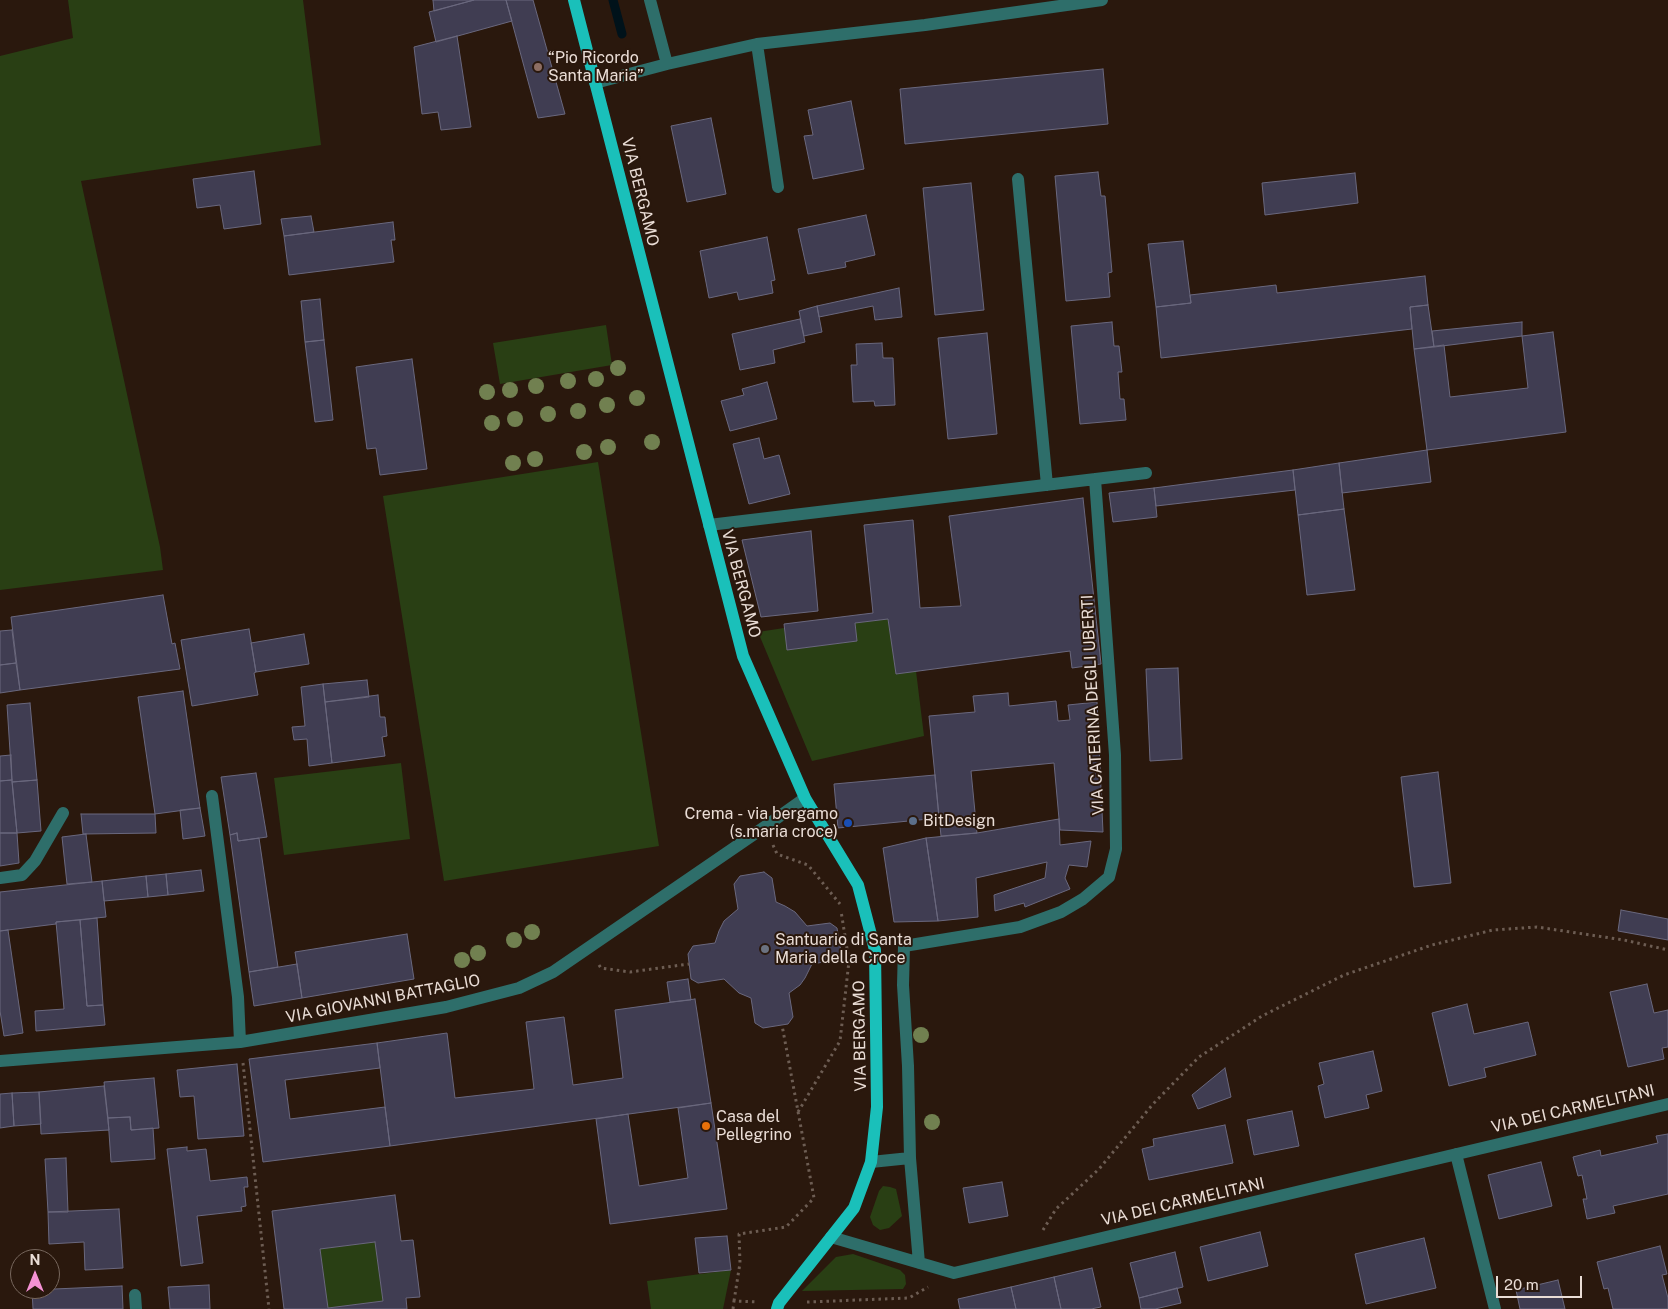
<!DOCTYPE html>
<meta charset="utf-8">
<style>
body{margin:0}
#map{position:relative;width:1668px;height:1309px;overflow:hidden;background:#2a180d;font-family:"Public Sans",sans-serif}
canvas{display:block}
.north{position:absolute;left:10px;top:1249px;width:50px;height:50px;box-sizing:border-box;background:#2a180d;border:1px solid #77675d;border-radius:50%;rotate:0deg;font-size:14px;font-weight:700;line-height:20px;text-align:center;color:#eaddd6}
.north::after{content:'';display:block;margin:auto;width:18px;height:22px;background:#f491d3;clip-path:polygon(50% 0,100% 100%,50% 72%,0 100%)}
.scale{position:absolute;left:1496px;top:1276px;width:86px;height:22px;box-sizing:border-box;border:2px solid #eaddd6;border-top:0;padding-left:6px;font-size:15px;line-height:18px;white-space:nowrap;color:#eaddd6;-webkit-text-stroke:4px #2a180d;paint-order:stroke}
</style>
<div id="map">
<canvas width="1668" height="1309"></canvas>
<div class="north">N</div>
<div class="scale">20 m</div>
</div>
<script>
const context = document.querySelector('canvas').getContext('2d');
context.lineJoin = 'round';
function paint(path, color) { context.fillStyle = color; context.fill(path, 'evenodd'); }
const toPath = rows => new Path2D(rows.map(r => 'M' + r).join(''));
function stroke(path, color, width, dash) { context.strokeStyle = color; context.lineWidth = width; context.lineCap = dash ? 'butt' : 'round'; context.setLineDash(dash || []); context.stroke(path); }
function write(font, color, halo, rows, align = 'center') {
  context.font = font + ' "Public Sans",sans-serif'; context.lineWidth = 4; context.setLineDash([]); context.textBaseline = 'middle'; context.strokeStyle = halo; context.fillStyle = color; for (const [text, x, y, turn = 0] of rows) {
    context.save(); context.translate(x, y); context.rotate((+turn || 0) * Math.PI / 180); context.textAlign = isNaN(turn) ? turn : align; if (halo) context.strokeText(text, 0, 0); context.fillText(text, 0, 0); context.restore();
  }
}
paint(toPath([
 [68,0,303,0,321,145,81,181,160,547,163,570,0,590,0,56,73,38],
 [606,325,612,365,500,384,493,343],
 [598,462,659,846,444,881,383,496],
 [888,619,896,674,916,671,924,736,812,761,758,632,784,628,788,650,856,641,855,623],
 [401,763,410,839,284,855,274,778],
 [883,1186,890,1187,896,1189,902,1216,889,1228,880,1230,873,1225,870,1217,879,1191],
 [375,1242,383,1301,328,1308,320,1249],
 [853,1254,900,1270,905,1275,906,1284,903,1289,802,1291,836,1257],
 [731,1270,723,1309,651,1309,647,1281]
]), '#293f14');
stroke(toPath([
 [613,0,622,34]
]), '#00121a', 9);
const building = toPath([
 [433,0,474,0,434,11,433,0],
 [474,0,506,0,512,21,436,42,429,12,474,0],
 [506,0,533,0,565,114,538,118,506,0],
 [457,36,471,127,441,130,438,112,422,114,414,47,457,36],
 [1103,69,1108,124,905,144,900,89,1103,69],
 [851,101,864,169,813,179,804,136,813,135,808,110,851,101],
 [711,118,726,194,687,202,671,126,711,118],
 [254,171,261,224,224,229,220,205,197,208,193,179,254,171],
 [1098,172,1101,196,1105,196,1112,272,1108,273,1110,297,1066,301,1055,176,1098,172],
 [1355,173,1358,203,1265,215,1262,183,1355,173],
 [971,183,984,310,935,315,923,188,971,183],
 [866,215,875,255,845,262,846,267,808,274,798,229,866,215],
 [311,216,314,232,284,236,281,219,311,216],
 [393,222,395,240,391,240,394,262,289,275,284,236,393,222],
 [767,237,775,280,771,281,773,293,739,300,737,292,709,298,700,251,767,237],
 [1183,241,1191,303,1156,307,1148,244,1183,241],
 [1425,276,1428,305,1410,307,1412,329,1161,358,1156,307,1191,303,1190,295,1276,285,1277,293,1425,276],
 [899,288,902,317,875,320,873,306,819,317,817,306,899,288],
 [320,299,324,340,305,342,301,301,320,299],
 [1428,305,1434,347,1414,349,1410,307,1428,305],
 [817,306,822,332,804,336,799,311,817,306],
 [800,319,805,342,773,350,775,363,740,370,732,334,800,319],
 [1112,322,1114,346,1119,346,1122,372,1118,372,1120,399,1124,399,1126,420,1080,424,1071,326,1112,322],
 [1522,322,1522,336,1434,347,1432,331,1522,322],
 [1553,332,1566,432,1427,450,1414,349,1444,345,1450,397,1528,388,1522,336,1553,332],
 [987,333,997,434,948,439,938,338,987,333],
 [324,340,333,420,315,422,305,342,324,340],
 [882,343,883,358,893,358,895,405,875,406,874,401,853,402,851,365,857,365,856,344,882,343],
 [412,359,427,469,380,475,376,448,367,449,356,367,412,359],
 [767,382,777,419,730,431,721,401,744,395,742,389,767,382],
 [759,438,764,459,779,455,790,494,749,504,733,444,759,438],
 [1427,450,1431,482,1342,493,1339,463,1427,450],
 [1339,463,1344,509,1298,515,1293,470,1339,463],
 [1293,470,1295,490,1156,506,1154,488,1293,470],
 [1154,488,1157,517,1113,522,1109,493,1154,488],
 [1083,498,1101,664,1072,668,1070,651,896,674,888,619,855,623,857,641,787,650,784,624,873,613,864,525,913,520,920,608,961,606,949,516,1083,498],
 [1344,509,1355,590,1307,595,1298,515,1344,509],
 [811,531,818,611,761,617,742,540,811,531],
 [163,595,172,644,175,643,180,669,20,690,11,617,163,595],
 [249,629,256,672,254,673,258,695,192,706,181,640,249,629],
 [12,630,16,663,0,665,0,631,12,630],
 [304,634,309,664,256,672,251,643,304,634],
 [16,663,20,690,0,693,0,665,16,663],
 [1178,668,1182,759,1150,761,1146,669,1178,668],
 [367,680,369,697,325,702,323,684,367,680],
 [323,684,332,763,309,766,307,739,294,740,292,727,305,726,301,687,323,684],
 [183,691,200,808,155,814,138,697,183,691],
 [1008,693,1009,706,1056,701,1058,721,1070,720,1068,705,1097,702,1103,832,1060,830,1054,763,971,771,977,833,941,836,929,716,975,712,973,696,1008,693],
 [378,695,380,717,385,717,387,736,382,737,385,756,332,763,325,702,378,695],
 [30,703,37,780,12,782,7,705,30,703],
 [11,755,12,780,0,781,0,756,11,755],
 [1438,772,1451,883,1414,887,1401,777,1438,772],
 [256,773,267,837,238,841,237,833,230,835,221,777,256,773],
 [935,775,939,818,838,828,834,784,935,775],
 [12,780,17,833,0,833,0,781,12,780],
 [37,780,41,831,17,833,12,782,37,780],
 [200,808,205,836,183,839,180,810,200,808],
 [81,814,155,814,156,833,83,834,81,814],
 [1059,819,1060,845,1091,841,1087,867,1069,865,1065,878,1070,889,1025,907,1024,903,995,911,994,895,1045,878,1047,862,976,878,978,917,938,921,926,838,977,833,1059,819],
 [0,833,17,833,19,863,0,866,0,833],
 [237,833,238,841,259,838,278,967,249,972,230,835,237,833],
 [86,834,92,882,67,884,62,837,86,834],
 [926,838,938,921,894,922,883,848,926,838],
 [201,870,204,891,168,895,166,874,201,870],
 [764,872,772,878,776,902,785,906,795,912,807,926,830,923,837,928,841,952,835,960,812,964,805,978,800,985,789,993,793,1017,788,1024,763,1028,755,1023,751,998,739,993,724,979,698,983,691,979,688,954,693,946,715,943,719,931,724,921,738,909,734,884,740,876,764,872],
 [166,874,168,895,148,897,146,876,166,874],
 [146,876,148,897,104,901,102,881,146,876],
 [102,881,106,917,56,922,56,924,0,931,0,892,102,881],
 [1621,910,1668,919,1668,940,1618,931,1621,910],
 [97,918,103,1005,87,1006,80,920,97,918],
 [80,920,87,1006,103,1005,105,1025,36,1031,35,1011,64,1009,56,922,80,920],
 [8,930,23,1033,4,1036,0,1011,0,931,8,930],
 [407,934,414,979,302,998,295,952,407,934],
 [297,964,302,998,254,1006,249,972,297,964],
 [688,979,691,1000,670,1002,667,982,688,979],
 [1647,984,1654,1013,1668,1010,1668,1047,1662,1048,1664,1059,1628,1067,1610,992,1647,984],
 [695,999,711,1103,390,1146,377,1043,447,1033,455,1098,534,1089,526,1022,564,1017,573,1085,623,1078,615,1010,695,999],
 [1467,1004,1474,1034,1528,1022,1536,1055,1484,1068,1486,1077,1449,1086,1432,1013,1467,1004],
 [377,1043,380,1068,285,1080,290,1119,385,1107,390,1146,263,1162,249,1059,377,1043],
 [1373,1051,1382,1091,1366,1095,1369,1108,1325,1118,1318,1086,1324,1084,1319,1063,1373,1051],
 [237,1064,244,1136,198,1139,194,1096,180,1097,177,1070,237,1064],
 [1225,1068,1231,1097,1198,1109,1192,1095,1225,1068],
 [154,1078,159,1128,131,1130,130,1117,108,1118,104,1082,154,1078],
 [104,1086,109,1130,41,1134,39,1092,104,1086],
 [39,1092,41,1124,14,1126,12,1093,39,1092],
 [12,1093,14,1126,0,1128,0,1094,12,1093],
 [711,1103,727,1209,610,1224,596,1119,628,1114,639,1186,688,1178,678,1108,711,1103],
 [1292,1111,1299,1146,1254,1155,1247,1120,1292,1111],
 [130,1117,131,1130,153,1128,155,1159,111,1162,108,1118,130,1117],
 [1225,1125,1233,1163,1149,1180,1142,1149,1154,1146,1153,1139,1225,1125],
 [1668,1134,1668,1194,1613,1206,1615,1213,1587,1219,1583,1199,1587,1199,1582,1175,1578,1176,1573,1157,1600,1150,1601,1156,1658,1143,1656,1136,1668,1134],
 [187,1147,187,1151,206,1149,210,1181,247,1177,248,1187,244,1187,246,1206,241,1207,242,1211,197,1216,203,1263,181,1266,167,1149,187,1147],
 [66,1158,68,1212,48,1212,45,1159,66,1158],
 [1541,1162,1552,1206,1499,1219,1488,1175,1541,1162],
 [1002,1182,1008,1216,969,1223,963,1188,1002,1182],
 [395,1195,401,1241,413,1240,420,1297,406,1298,407,1309,284,1309,272,1211,395,1195],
 [375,1242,383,1301,328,1308,320,1249,375,1242],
 [119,1209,123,1268,85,1270,84,1242,49,1244,48,1212,119,1209],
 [1260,1232,1268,1266,1208,1281,1200,1247,1260,1232],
 [727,1236,731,1270,699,1273,695,1238,727,1236],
 [1424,1238,1436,1288,1366,1304,1355,1254,1424,1238],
 [1660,1246,1667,1274,1662,1275,1668,1298,1668,1309,1613,1309,1608,1288,1604,1289,1597,1262,1660,1246],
 [1175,1252,1183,1287,1139,1298,1130,1263,1175,1252],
 [1092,1268,1101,1307,1091,1309,1061,1309,1054,1277,1092,1268],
 [1054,1277,1061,1309,1016,1309,1011,1287,1054,1277],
 [1558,1280,1565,1309,1520,1309,1516,1290,1558,1280],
 [209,1285,210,1309,170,1309,168,1287,209,1285],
 [122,1286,123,1309,33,1309,32,1290,122,1286],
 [1011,1287,1016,1309,960,1309,958,1299,1011,1287],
 [1177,1288,1181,1303,1155,1309,1141,1309,1139,1298,1177,1288]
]);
paint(building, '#403d52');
stroke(building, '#6a687e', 1);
stroke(toPath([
 [773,845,777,854,808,865,840,904],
 [599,965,601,968,630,972,689,964],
 [243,1063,269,1309],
 [798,1112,840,1041,849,961,841,911],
 [1043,1230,1056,1209,1099,1169,1153,1104,1199,1057,1262,1016,1344,975,1432,945,1493,930,1537,927,1624,940,1668,950],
 [734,1301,740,1263,739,1234,786,1227,814,1198,782,1025],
 [807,1302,909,1298,928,1287],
 [733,1309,734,1301,758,1302]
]), '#6d5d53', 3, [2.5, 4]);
stroke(toPath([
 [650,0,667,64],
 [757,44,778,187],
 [595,83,667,64,757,44,925,25,1102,0],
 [1018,179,1047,485],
 [709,525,1146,473],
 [212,796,238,997,240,1042],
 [0,878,22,875,35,861,63,813],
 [0,1061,240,1042,446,1007,519,988,553,972,766,826,805,798],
 [1456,1154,1495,1309],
 [871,1162,910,1158],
 [831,1237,954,1273,1668,1104],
 [919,1263,910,1158,908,1066,903,985,904,946,1020,927,1061,912,1083,899,1109,877,1116,849,1115,755,1095,479],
 [135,1295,136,1309]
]), '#2e6e6a', 12);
stroke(toPath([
 [574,0,743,656,805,798,858,885,875,950,877,1107,871,1162,854,1208,779,1303,777,1309]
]), '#1ac0ba', 12);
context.fillStyle = '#718050';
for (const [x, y] of [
 [618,368],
 [596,379],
 [568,381],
 [536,386],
 [510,390],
 [487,392],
 [637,398],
 [607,405],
 [578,411],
 [548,414],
 [515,419],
 [492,423],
 [652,442],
 [608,447],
 [584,452],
 [535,459],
 [513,463],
 [532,932],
 [514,940],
 [478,953],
 [462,960],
 [921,1035],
 [932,1122]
]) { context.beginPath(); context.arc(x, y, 8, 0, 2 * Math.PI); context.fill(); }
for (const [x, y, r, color] of [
 [538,67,5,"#8d6e63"],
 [913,821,5,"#5c6f8a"],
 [848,823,5,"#1a4fb4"],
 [765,949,5,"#6b7280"],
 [706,1126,5,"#e8710a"]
]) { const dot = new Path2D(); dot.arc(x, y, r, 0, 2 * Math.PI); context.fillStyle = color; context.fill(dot); stroke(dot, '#2a180d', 2); }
write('16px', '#eaddd6', '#2a180d', [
 ["“Pio Ricordo",548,58],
 ["Santa Maria”",548,76],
 ["Crema - via bergamo",838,814,"right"],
 ["(s.maria croce)",838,832,"right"],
 ["BitDesign",923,821],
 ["Santuario di Santa",775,940],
 ["Maria della Croce",775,958],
 ["Casa del",716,1117],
 ["Pellegrino",716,1135]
], 'left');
write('16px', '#eaddd6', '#2a180d', [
 ["VIA BERGAMO",640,192,76],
 ["VIA BERGAMO",741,584,75],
 ["VIA CATERINA DEGLI UBERTI",1093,705,-93],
 ["VIA GIOVANNI BATTAGLIO",383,999,-11],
 ["VIA BERGAMO",860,1036,-91],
 ["VIA DEI CARMELITANI",1573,1109,-13],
 ["VIA DEI CARMELITANI",1183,1202,-13]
]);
</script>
